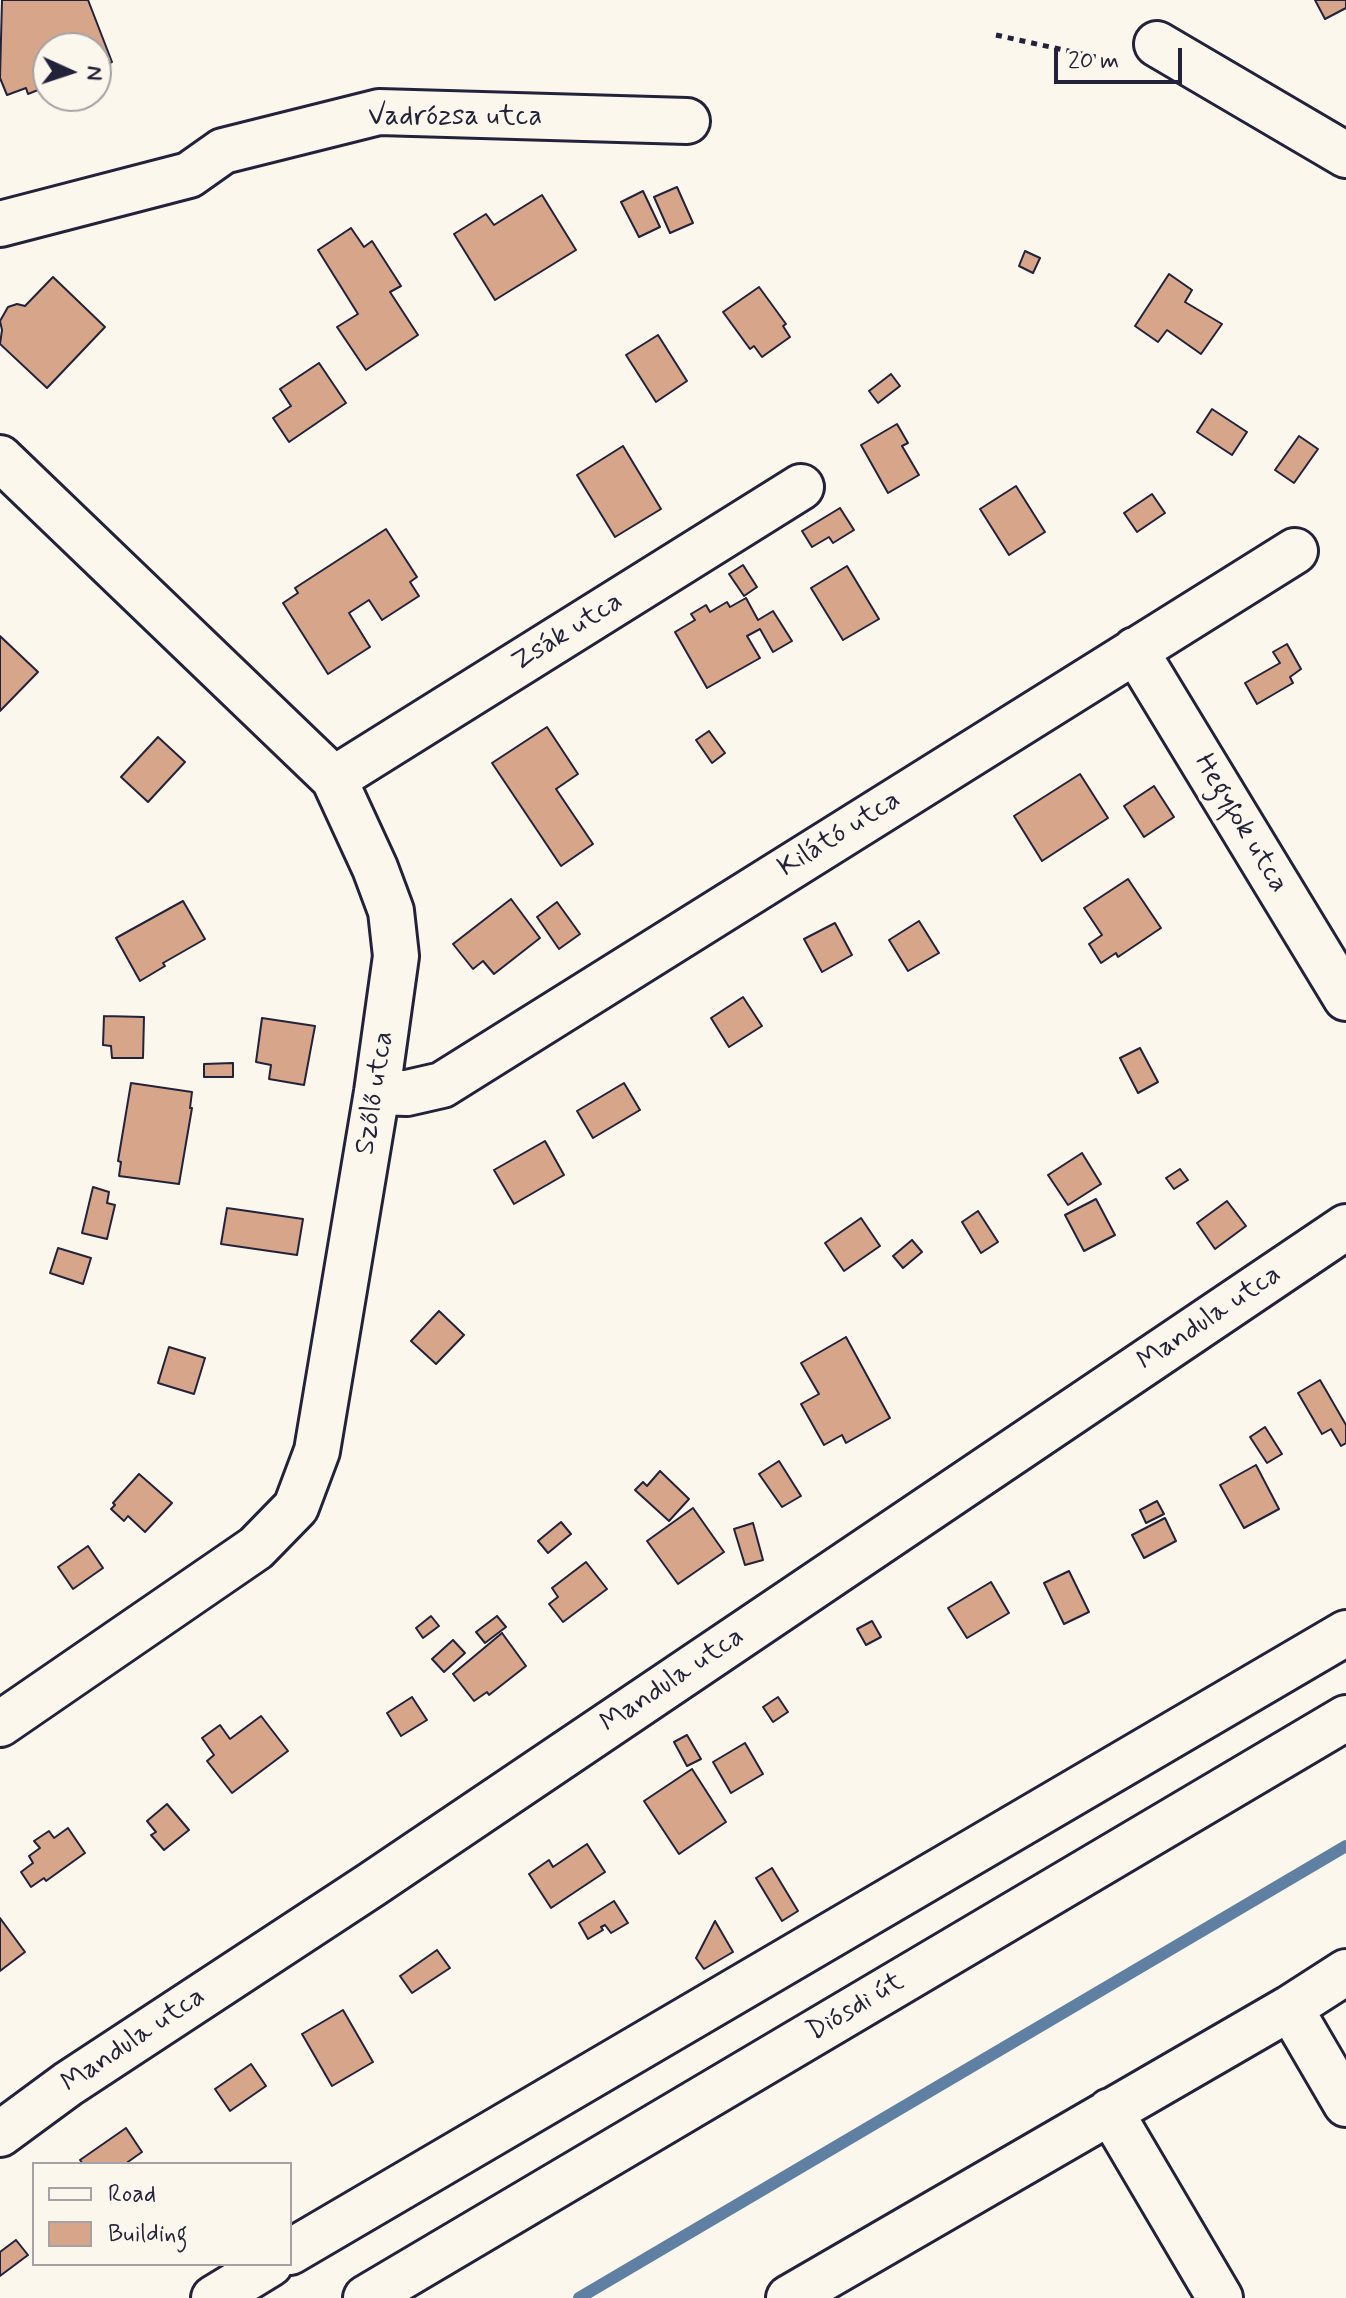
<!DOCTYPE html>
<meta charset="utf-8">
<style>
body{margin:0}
#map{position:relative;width:1346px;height:2298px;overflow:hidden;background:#fbf7ec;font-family:Mynerve,sans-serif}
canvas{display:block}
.legend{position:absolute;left:32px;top:2162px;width:260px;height:104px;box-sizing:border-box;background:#fbf7ec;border:2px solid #a4a2a5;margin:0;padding:10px 14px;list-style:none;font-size:24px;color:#22223b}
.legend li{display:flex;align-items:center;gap:16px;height:40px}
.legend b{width:40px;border:2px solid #a4a2a5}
.north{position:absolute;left:32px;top:32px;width:80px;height:80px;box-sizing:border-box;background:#fbf7ec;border:2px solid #a4a2a5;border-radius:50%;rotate:93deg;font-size:22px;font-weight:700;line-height:32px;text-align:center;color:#22223b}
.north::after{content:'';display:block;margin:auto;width:28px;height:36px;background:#22223b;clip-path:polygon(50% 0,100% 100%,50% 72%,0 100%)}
.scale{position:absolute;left:1054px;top:48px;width:128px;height:36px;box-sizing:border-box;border:4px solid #22223b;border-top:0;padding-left:10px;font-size:24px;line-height:28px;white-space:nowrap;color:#22223b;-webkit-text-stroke:6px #fbf7ec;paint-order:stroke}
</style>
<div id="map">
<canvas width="1346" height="2298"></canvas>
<ul class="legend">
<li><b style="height:10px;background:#fbf7ec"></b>Road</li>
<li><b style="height:22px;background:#d7a68a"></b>Building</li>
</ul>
<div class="north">N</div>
<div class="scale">20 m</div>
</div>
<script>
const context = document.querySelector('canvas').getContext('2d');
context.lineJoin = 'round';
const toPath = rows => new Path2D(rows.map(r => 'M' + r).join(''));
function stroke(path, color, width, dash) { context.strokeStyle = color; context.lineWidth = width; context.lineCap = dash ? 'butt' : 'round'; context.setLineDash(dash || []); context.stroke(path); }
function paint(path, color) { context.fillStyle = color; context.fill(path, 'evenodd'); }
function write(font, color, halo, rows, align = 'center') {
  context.font = font + ' Mynerve,sans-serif'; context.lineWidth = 7; context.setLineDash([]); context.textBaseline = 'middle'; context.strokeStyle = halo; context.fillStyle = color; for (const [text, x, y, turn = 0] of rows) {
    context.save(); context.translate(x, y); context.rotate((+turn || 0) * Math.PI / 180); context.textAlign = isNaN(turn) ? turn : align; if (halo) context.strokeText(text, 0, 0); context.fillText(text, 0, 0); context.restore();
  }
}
stroke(toPath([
 [579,2298,1346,1846]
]), '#5f80a2', 12);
const building = toPath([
 [2,0,88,0,112,62,96,68,96,48,48,48,48,86,28,94,26,88,7,95,0,78,2,0],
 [1315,0,1346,0,1346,8,1325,19,1315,0],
 [677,187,693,223,670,233,654,197,677,187],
 [643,191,660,227,639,237,621,202,643,191],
 [542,195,576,250,495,300,454,234,486,214,494,225,542,195],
 [351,228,364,247,372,241,401,286,390,292,418,335,366,370,337,327,358,314,318,250,351,228],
 [1025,251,1040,258,1033,273,1019,266,1025,251],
 [1169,274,1192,290,1185,302,1222,324,1201,354,1167,330,1158,342,1135,326,1169,274],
 [53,277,105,327,47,388,0,344,2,330,0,321,8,307,17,304,25,306,53,277],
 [759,287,786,324,783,326,790,337,762,357,754,346,750,349,723,312,759,287],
 [658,335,687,381,656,402,626,355,658,335],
 [319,363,346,403,289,442,273,418,291,406,280,389,319,363],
 [891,374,900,386,878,403,869,391,891,374],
 [1212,409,1247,432,1232,455,1197,432,1212,409],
 [897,424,908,443,902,446,919,475,888,493,861,445,897,424],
 [1299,436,1318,449,1294,483,1275,470,1299,436],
 [623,446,661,509,615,537,577,475,623,446],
 [1016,486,1045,532,1009,555,980,509,1016,486],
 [1152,494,1165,513,1137,532,1124,513,1152,494],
 [840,508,854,530,833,543,829,537,812,547,802,531,840,508],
 [386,529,417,577,410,582,419,596,382,620,369,600,349,613,370,647,328,674,283,603,298,593,295,588,386,529],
 [743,565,757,587,744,596,729,574,743,565],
 [847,566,879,619,843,640,811,588,847,566],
 [746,598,758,620,773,611,792,641,773,652,760,629,747,636,760,658,707,688,675,632,695,620,691,614,706,605,710,612,727,602,730,607,746,598],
 [0,636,38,672,0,711,0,636],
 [1287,644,1301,669,1290,677,1293,683,1257,704,1245,683,1280,663,1273,652,1287,644],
 [547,727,578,774,556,789,593,844,561,866,492,763,547,727],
 [709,731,725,753,712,763,696,740,709,731],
 [158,737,185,762,148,802,121,777,158,737],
 [1080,774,1108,818,1042,861,1014,816,1080,774],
 [1154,786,1174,817,1144,837,1124,806,1154,786],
 [1128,879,1161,928,1118,957,1116,953,1101,963,1089,944,1102,935,1084,908,1128,879],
 [511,899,540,938,494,974,483,961,473,969,453,944,511,899],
 [183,901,205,939,163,963,165,966,140,981,116,938,183,901],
 [557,902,580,934,559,949,537,917,557,902],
 [919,921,939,953,908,971,889,940,919,921],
 [835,923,852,955,822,972,804,939,835,923],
 [743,997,762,1026,729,1047,711,1018,743,997],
 [104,1016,144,1017,143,1058,112,1058,111,1046,103,1045,104,1016],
 [262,1018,315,1026,304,1085,269,1079,271,1065,256,1062,262,1018],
 [1140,1048,1158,1082,1138,1093,1120,1058,1140,1048],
 [233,1063,233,1077,204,1077,204,1064,233,1063],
 [131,1083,192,1092,190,1108,192,1108,179,1184,119,1176,121,1162,118,1161,131,1083],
 [624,1083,640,1110,593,1138,577,1111,624,1083],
 [545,1141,564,1175,514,1204,494,1170,545,1141],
 [1082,1153,1101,1184,1068,1205,1048,1175,1082,1153],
 [1180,1169,1188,1180,1174,1189,1166,1178,1180,1169],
 [93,1187,109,1192,107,1203,115,1205,107,1239,82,1233,93,1187],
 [1096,1199,1115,1235,1084,1251,1065,1215,1096,1199],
 [1227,1201,1246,1226,1215,1249,1197,1223,1227,1201],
 [227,1208,303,1219,297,1255,221,1244,227,1208],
 [978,1211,998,1242,981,1253,962,1222,978,1211],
 [861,1218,880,1246,844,1271,825,1243,861,1218],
 [912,1240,922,1252,903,1268,893,1256,912,1240],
 [58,1248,91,1258,83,1284,50,1273,58,1248],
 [439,1311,464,1335,436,1364,411,1341,439,1311],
 [846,1337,890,1418,846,1443,842,1435,824,1445,801,1404,819,1394,801,1363,846,1337],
 [169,1347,205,1358,194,1394,158,1383,169,1347],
 [1320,1380,1346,1425,1346,1443,1341,1446,1331,1429,1322,1434,1298,1393,1320,1380],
 [1265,1427,1282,1454,1267,1463,1250,1437,1265,1427],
 [779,1461,801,1496,782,1507,759,1474,779,1461],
 [1256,1465,1279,1509,1244,1528,1220,1485,1256,1465],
 [660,1471,689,1499,669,1521,635,1490,643,1482,647,1486,660,1471],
 [139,1474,172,1503,145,1532,128,1516,124,1521,111,1509,115,1505,113,1503,139,1474],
 [1157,1501,1164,1514,1146,1523,1140,1510,1157,1501],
 [693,1508,724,1552,678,1584,647,1541,693,1508],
 [1165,1518,1176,1541,1144,1558,1132,1535,1165,1518],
 [561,1522,571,1534,548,1553,538,1541,561,1522],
 [753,1523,763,1560,745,1565,734,1529,753,1523],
 [88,1546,103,1568,73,1589,58,1567,88,1546],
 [586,1562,607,1589,563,1622,549,1604,558,1597,552,1588,586,1562],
 [1069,1571,1089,1612,1064,1624,1044,1583,1069,1571],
 [991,1582,1009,1613,967,1638,948,1608,991,1582],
 [431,1616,439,1626,423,1638,416,1628,431,1616],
 [497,1616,506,1627,485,1643,476,1632,497,1616],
 [872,1621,881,1637,866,1645,857,1629,872,1621],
 [502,1633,526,1666,489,1695,487,1692,474,1701,453,1674,502,1633],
 [453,1640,465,1653,444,1672,432,1659,453,1640],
 [412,1697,427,1720,401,1736,387,1713,412,1697],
 [778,1697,788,1712,773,1722,763,1707,778,1697],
 [261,1716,288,1751,232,1793,207,1761,214,1755,202,1738,220,1725,230,1739,261,1716],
 [687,1735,701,1759,687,1766,674,1742,687,1735],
 [745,1743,763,1774,731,1793,713,1762,745,1743],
 [692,1769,726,1822,679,1854,644,1801,692,1769],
 [167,1804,189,1830,164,1850,151,1835,156,1832,147,1821,167,1804],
 [68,1828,85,1853,46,1881,44,1878,31,1887,21,1872,33,1863,29,1856,40,1848,34,1841,49,1831,54,1838,68,1828],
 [587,1844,605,1872,551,1908,529,1874,549,1860,553,1867,587,1844],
 [772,1868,798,1911,782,1921,756,1878,772,1868],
 [614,1901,628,1923,611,1933,605,1925,601,1927,603,1930,588,1939,579,1923,614,1901],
 [0,1918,25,1952,0,1971,0,1918],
 [715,1921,733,1952,704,1969,696,1958,715,1921],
 [437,1950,450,1968,412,1993,400,1976,437,1950],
 [343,2010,373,2062,332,2086,302,2034,343,2010],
 [251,2064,266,2086,230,2111,215,2089,251,2064],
 [126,2128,142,2152,125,2164,83,2164,80,2160,126,2128],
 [16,2240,28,2255,0,2276,0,2252,16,2240]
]);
paint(building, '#d7a68a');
stroke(building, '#22223b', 2);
const minor = toPath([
 [1157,44,1346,155],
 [0,224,189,175,223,151,379,112,687,121],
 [0,458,334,779,375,868,391,911,396,956,377,1092,317,1451,296,1507,256,1548,0,1724],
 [1135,650,1346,998],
 [334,779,801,487],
 [377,1092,407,1093,442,1085,1295,551],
 [1290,2008,1346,2104],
 [1110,2111,1220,2298],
 [0,2134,68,2084,371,1885,1346,1227],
 [290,2252,1346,1633],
 [214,2298,270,2264],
 [789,2298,1290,2008,1346,1972]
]);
const major = toPath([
 [366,2298,1346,1718]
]);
stroke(minor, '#22223b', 50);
stroke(major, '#22223b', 50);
stroke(toPath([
 [996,35,1118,62]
]), '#22223b', 5, [6, 6]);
stroke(minor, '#fbf7ec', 44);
stroke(major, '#fbf7ec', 44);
write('28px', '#22223b', '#fbf7ec', [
 ["Vadrózsa utca",455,118],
 ["Zsák utca",568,633,-32],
 ["Hegyfok utca",1240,824,59],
 ["Kilátó utca",840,835,-32],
 ["Szőlő utca",376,1093,-81],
 ["Mandula utca",1210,1319,-34],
 ["Mandula utca",673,1681,-34],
 ["Diósdi út",856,2008,-31],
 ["Mandula utca",134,2041,-34]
]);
</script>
